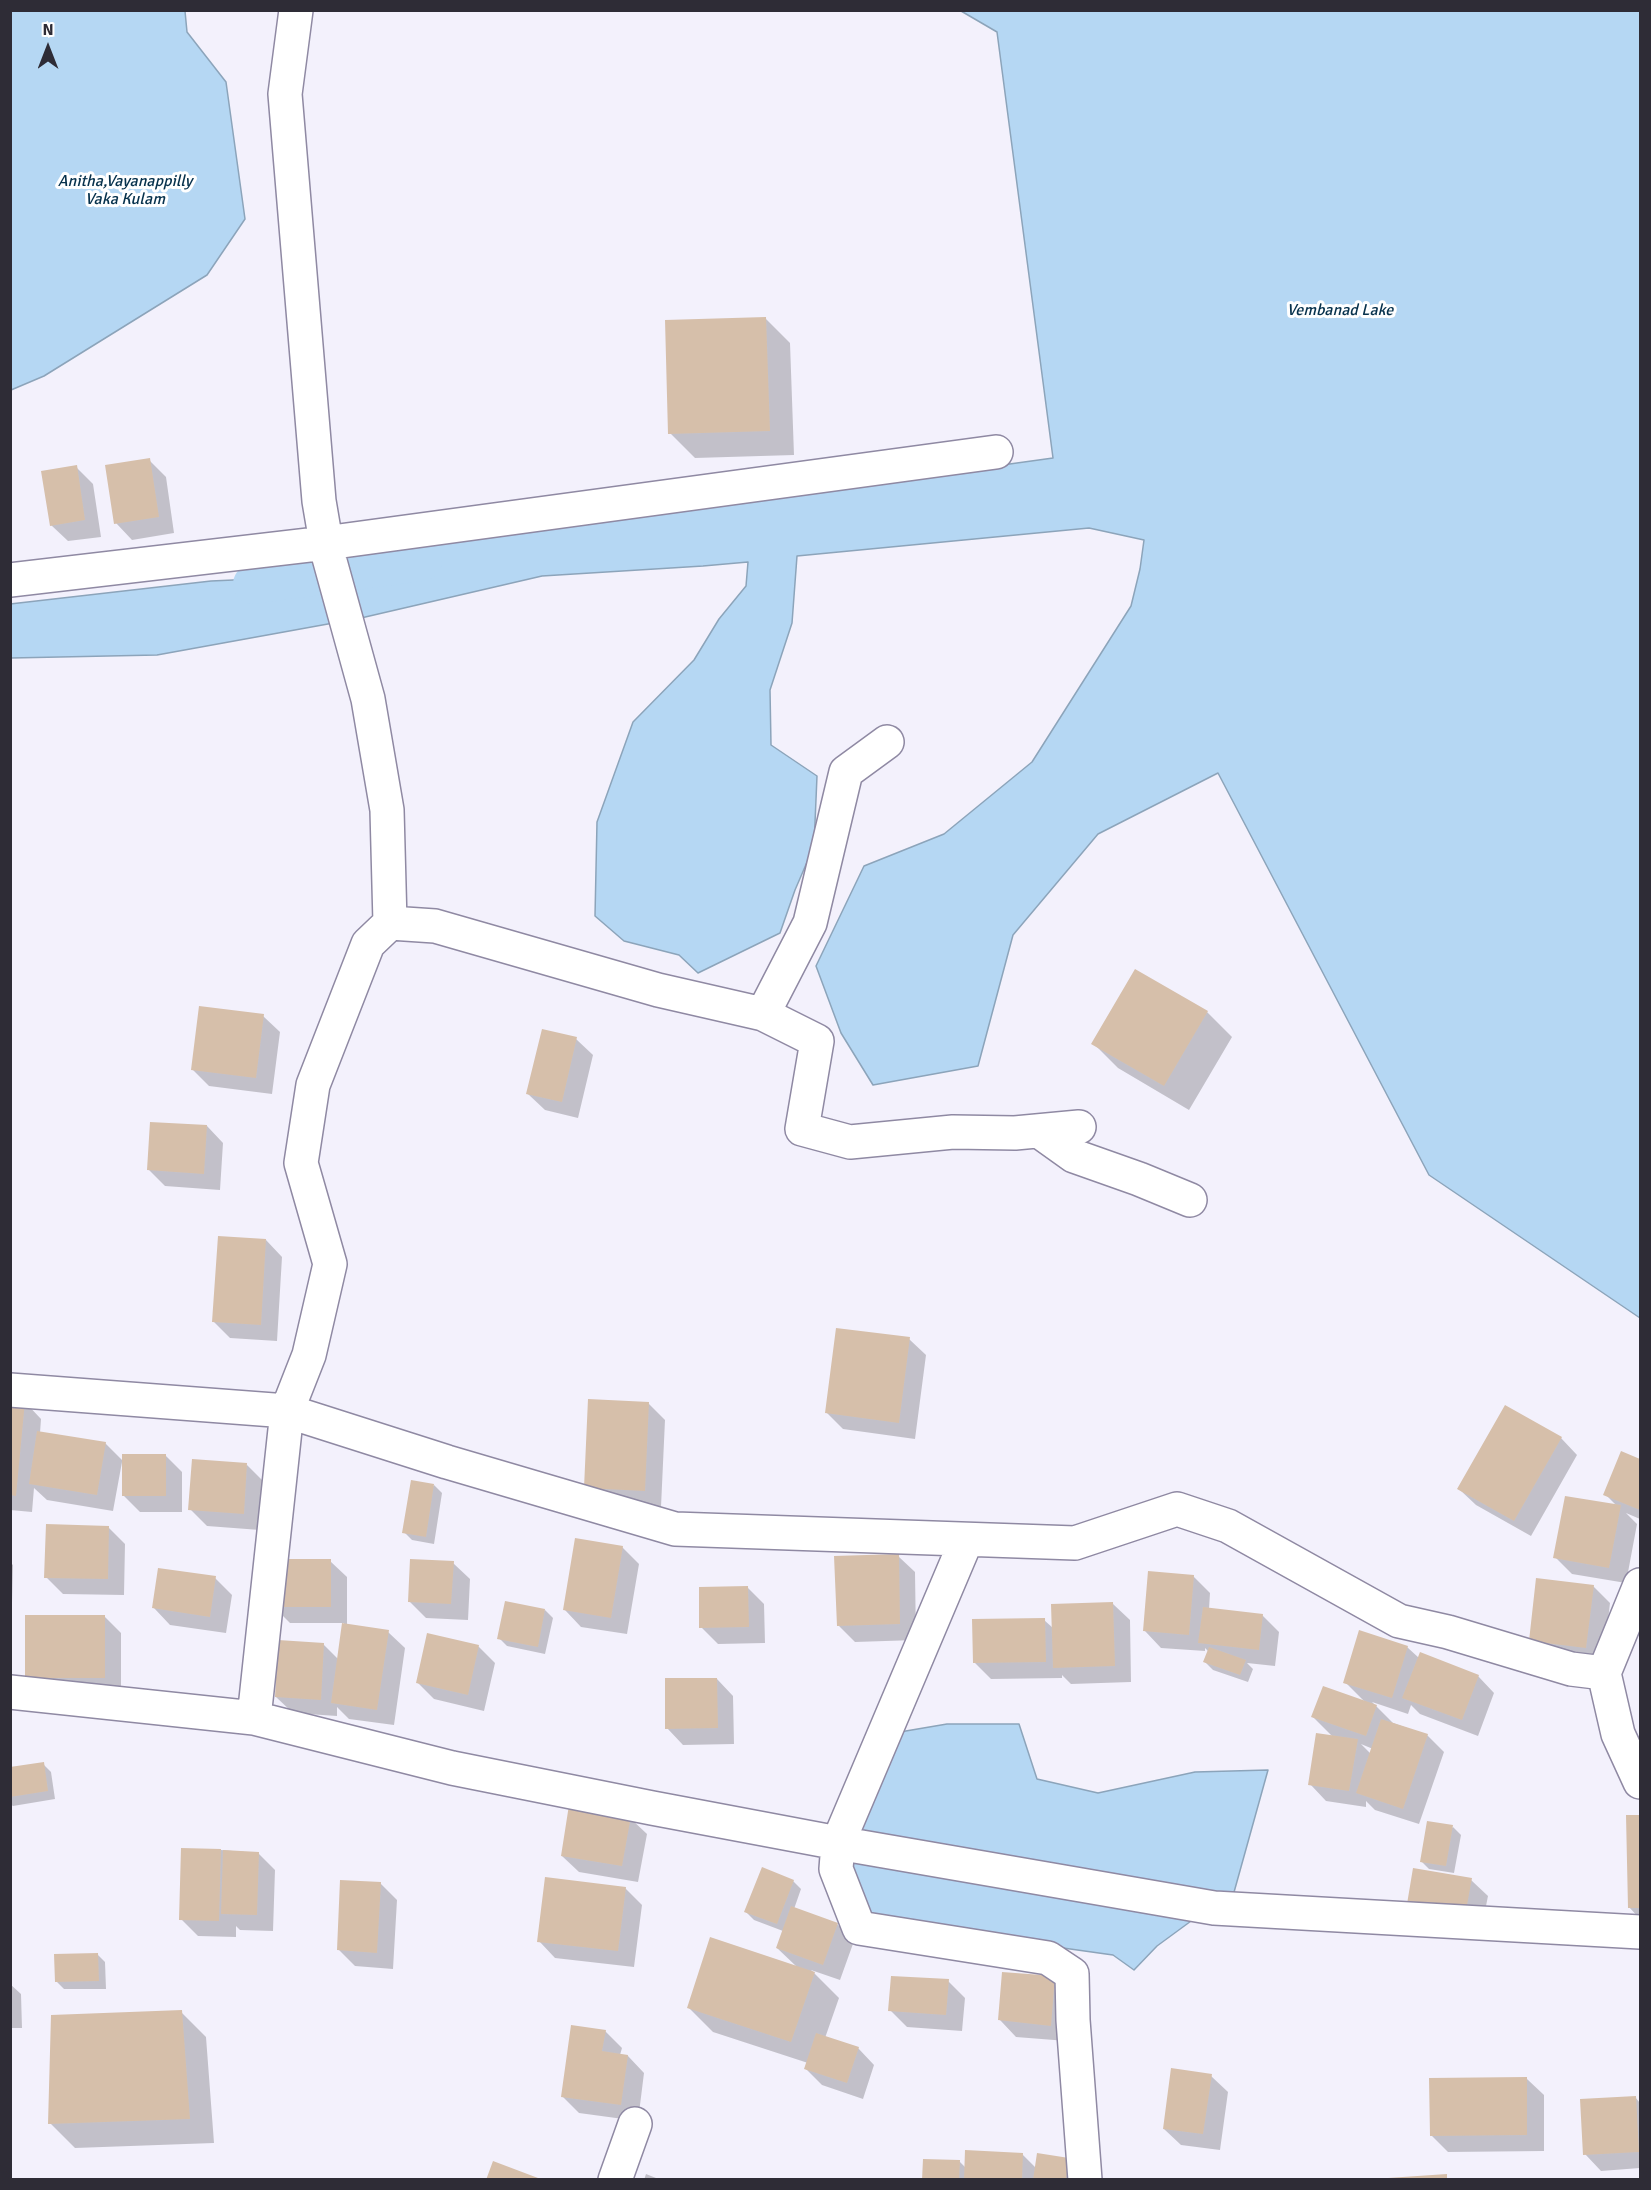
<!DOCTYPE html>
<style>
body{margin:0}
#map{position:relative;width:1651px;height:2190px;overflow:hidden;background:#f3f1fc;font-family:Signika,sans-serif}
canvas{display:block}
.frame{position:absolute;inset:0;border:12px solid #2e2c36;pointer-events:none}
.north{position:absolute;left:18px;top:18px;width:60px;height:60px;-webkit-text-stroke:4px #fff;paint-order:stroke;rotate:0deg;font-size:16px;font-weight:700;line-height:24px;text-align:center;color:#2e2c36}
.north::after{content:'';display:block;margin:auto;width:21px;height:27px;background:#2e2c36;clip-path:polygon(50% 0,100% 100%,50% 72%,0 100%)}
</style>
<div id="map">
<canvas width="1651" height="2190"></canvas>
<div class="frame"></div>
<div class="north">N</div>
</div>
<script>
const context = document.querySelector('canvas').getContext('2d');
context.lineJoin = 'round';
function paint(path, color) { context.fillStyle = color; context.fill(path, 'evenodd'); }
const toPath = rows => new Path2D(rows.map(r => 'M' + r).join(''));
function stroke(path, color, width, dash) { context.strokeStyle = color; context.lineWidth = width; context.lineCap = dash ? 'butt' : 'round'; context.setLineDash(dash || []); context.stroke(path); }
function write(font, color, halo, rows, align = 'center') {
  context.font = font + ' Signika,sans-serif'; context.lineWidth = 6; context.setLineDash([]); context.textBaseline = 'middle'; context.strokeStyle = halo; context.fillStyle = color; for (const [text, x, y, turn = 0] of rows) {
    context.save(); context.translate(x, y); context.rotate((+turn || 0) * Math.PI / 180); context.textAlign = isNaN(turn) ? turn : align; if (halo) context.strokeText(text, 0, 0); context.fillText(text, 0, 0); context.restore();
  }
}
const water = toPath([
 [11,10,185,11,187,32,226,82,245,219,207,275,44,376,11,390,11,10],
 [961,11,1640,11,1640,1318,1429,1175,1218,773,1098,834,1013,935,978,1066,873,1085,841,1033,816,966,864,866,944,834,1032,762,1131,606,1140,569,1144,540,1089,528,797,556,792,623,770,690,771,745,817,776,814,846,795,890,780,933,698,973,679,955,624,941,595,916,597,822,633,722,694,660,719,619,746,586,748,562,703,566,542,576,361,618,157,655,11,658,10,604,211,581,367,574,367,553,1053,458,997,32,961,11],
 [947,1724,1019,1724,1037,1779,1098,1793,1195,1772,1268,1770,1231,1903,858,1839,894,1733,947,1724],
 [850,1859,1202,1913,1157,1946,1134,1970,1113,1955,871,1921,850,1859]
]);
paint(water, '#b5d7f3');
stroke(water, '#8ca4ba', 1.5);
paint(toPath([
 [765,318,790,343,794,455,695,458,670,433],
 [149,460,166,477,174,533,132,540,116,523],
 [76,467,93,484,101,537,68,541,51,525],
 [1207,1012,1232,1037,1189,1110,1118,1068,1093,1043],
 [263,1016,280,1032,272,1094,209,1086,192,1069],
 [576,1039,593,1055,578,1118,545,1110,528,1094],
 [207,1126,223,1143,220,1190,165,1186,149,1170],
 [266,1240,282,1257,277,1341,230,1338,213,1321],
 [909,1339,926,1355,915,1439,843,1429,827,1413],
 [10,1401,25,1402,41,1419,40,1433,105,1443,123,1461,166,1456,182,1472,182,1512,140,1512,123,1495,123,1462,122,1462,113,1511,47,1500,34,1488,32,1512,10,1510],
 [648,1403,665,1420,661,1507,602,1504,586,1488],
 [1561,1438,1577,1455,1531,1536,1476,1505,1459,1489],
 [1622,1453,1640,1461,1640,1519,1626,1513,1637,1524,1626,1583,1572,1574,1555,1557,1617,1506,1605,1494],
 [247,1465,263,1481,260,1530,207,1526,190,1509],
 [434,1485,442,1493,434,1544,412,1540,404,1532],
 [108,1527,125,1544,124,1595,63,1594,46,1577],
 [622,1547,639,1564,627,1634,581,1627,565,1610],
 [898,1556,915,1572,916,1640,855,1642,838,1625],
 [330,1561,347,1577,347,1625,388,1632,405,1648,394,1725,349,1719,337,1707,337,1716,293,1713,276,1697,323,1644,339,1660,344,1623,290,1623,274,1607],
 [10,1562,13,1565,12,1603,10,1603],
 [453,1563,470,1579,468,1620,426,1618,409,1601],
 [1193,1576,1210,1593,1209,1609,1262,1615,1279,1632,1275,1666,1247,1663,1253,1669,1248,1682,1213,1670,1205,1662,1209,1652,1205,1648,1205,1651,1161,1648,1145,1631],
 [215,1578,232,1595,226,1633,170,1625,154,1608],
 [1593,1586,1610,1603,1603,1664,1530,1641],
 [748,1588,764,1604,765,1643,718,1644,701,1627],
 [1113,1604,1130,1620,1131,1682,1071,1684,1062,1675,1062,1678,991,1679,974,1662,1044,1620,1053,1628],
 [545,1610,553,1618,545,1654,507,1646,499,1638],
 [104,1616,121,1633,121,1694,27,1678],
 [478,1646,495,1663,484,1711,434,1699,418,1683],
 [1407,1647,1419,1658,1478,1676,1494,1693,1478,1736,1420,1714,1411,1705,1408,1714,1372,1702,1393,1723,1427,1735,1444,1752,1419,1824,1375,1810,1366,1801,1366,1807,1326,1801,1310,1784,1333,1737,1313,1717,1365,1702,1345,1682],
 [1361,1744,1373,1749,1371,1754],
 [717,1679,733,1696,734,1744,683,1745,667,1728],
 [43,1764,51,1772,55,1799,13,1806,10,1804,10,1768],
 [1640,1816,1640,1919,1629,1907,1627,1817],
 [630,1818,647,1834,638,1882,579,1872,562,1856],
 [1453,1827,1461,1835,1454,1873,1429,1869,1421,1861],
 [221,1850,258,1853,275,1870,273,1931,240,1930,236,1926,236,1937,198,1936,181,1919],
 [1471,1880,1488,1896,1480,1936,1424,1927],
 [793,1881,801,1889,794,1909,837,1924,854,1941,840,1980,811,1970,839,1998,825,2038,858,2048,874,2065,863,2099,822,2085,806,2069,808,2063,713,2032,688,2007,797,1967,777,1948,783,1931,754,1920,746,1912],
 [380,1883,397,1900,393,1969,355,1966,338,1949],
 [625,1888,642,1905,634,1967,555,1958,539,1941],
 [97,1954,105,1962,106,1989,64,1989,56,1981],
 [1054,1978,1071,1994,1067,2041,1016,2037,1000,2020],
 [948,1981,965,1998,962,2031,907,2027,890,2010],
 [10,1984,21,1994,22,2028,10,2028],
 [181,2012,206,2037,214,2143,75,2148,50,2123],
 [605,2031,622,2048,620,2055,628,2056,644,2073,638,2121,579,2113,563,2097],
 [1211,2076,1228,2092,1220,2150,1181,2145,1164,2129],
 [1527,2079,1544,2095,1544,2151,1448,2152,1431,2135],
 [1635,2097,1640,2103,1640,2168,1601,2171,1585,2154],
 [1022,2154,1037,2169,1068,2159,1084,2180,924,2180,959,2161,966,2168],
 [646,2174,661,2180,644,2180]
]), '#0003');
stroke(toPath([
 [253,584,422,561]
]), '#b5d7f3', 40);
paint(toPath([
 [766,317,770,431,668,434,665,320],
 [150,458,159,517,114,524,105,465],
 [77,465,85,520,50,526,41,471],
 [1135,969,1208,1011,1164,1086,1091,1044],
 [199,1006,264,1014,256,1078,191,1070],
 [542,1029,577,1037,562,1102,526,1094],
 [150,1122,207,1125,204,1174,147,1170],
 [218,1236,266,1239,261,1325,212,1322],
 [836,1328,910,1337,899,1423,825,1413],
 [10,1399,25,1401,16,1496,10,1495],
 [588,1399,649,1402,645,1491,584,1488],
 [1505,1405,1562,1437,1514,1521,1457,1489],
 [37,1431,106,1442,97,1495,29,1484],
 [1621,1451,1640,1459,1640,1510,1603,1495],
 [122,1454,166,1454,166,1496,122,1496],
 [192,1459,247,1463,244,1514,188,1510],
 [411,1480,434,1484,426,1537,402,1533],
 [1565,1496,1621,1505,1609,1568,1553,1558],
 [46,1524,109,1526,108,1579,44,1578],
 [575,1538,623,1546,611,1618,563,1610],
 [899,1554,900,1624,837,1626,834,1556],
 [272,1559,331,1559,331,1607,272,1607],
 [410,1559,454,1561,451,1604,408,1602],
 [158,1568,216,1576,210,1617,152,1608],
 [1148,1571,1194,1575,1189,1635,1143,1631],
 [1536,1578,1594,1585,1586,1648,1529,1641],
 [748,1586,749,1627,699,1628,699,1587],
 [505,1601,545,1609,538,1647,497,1639],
 [1113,1602,1115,1666,1053,1668,1051,1604],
 [1203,1607,1263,1614,1259,1650,1198,1643],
 [25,1615,105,1615,105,1678,25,1678],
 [1045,1618,1046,1662,973,1663,972,1619],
 [342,1623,389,1630,377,1710,331,1703],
 [1359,1630,1408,1646,1392,1698,1343,1683],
 [427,1633,479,1645,468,1695,416,1683],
 [278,1640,324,1643,321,1700,275,1697],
 [1209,1647,1246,1660,1240,1675,1203,1662],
 [1420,1652,1479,1675,1462,1720,1402,1698],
 [665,1678,717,1678,718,1728,665,1729],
 [1323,1686,1377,1705,1366,1736,1311,1717],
 [1381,1719,1428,1734,1403,1809,1356,1793],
 [1316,1733,1358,1739,1349,1791,1308,1785],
 [44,1762,48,1791,10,1797,10,1767],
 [569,1805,631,1816,622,1866,561,1856],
 [1626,1815,1640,1815,1640,1908,1628,1908],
 [1427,1821,1453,1825,1446,1866,1420,1862],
 [181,1848,221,1849,219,1921,179,1920],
 [223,1850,259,1852,257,1915,221,1914],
 [762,1867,794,1880,777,1924,744,1912],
 [1413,1868,1472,1878,1464,1921,1406,1910],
 [545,1877,626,1887,618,1951,537,1942],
 [340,1880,381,1882,377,1953,337,1950],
 [791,1906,838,1923,823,1965,776,1948],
 [710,1937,815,1972,791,2042,687,2008],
 [98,1953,99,1981,55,1982,54,1954],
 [1002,1972,1055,1976,1051,2026,998,2020],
 [891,1976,949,1979,946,2015,888,2011],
 [182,2010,190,2119,48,2124,51,2015],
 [571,2025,606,2030,602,2051,628,2055,621,2105,561,2097],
 [816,2033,859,2047,847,2083,804,2069],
 [1171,2068,1212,2074,1203,2134,1163,2129],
 [1527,2077,1527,2135,1430,2136,1429,2078],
 [1636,2096,1639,2152,1583,2155,1580,2099],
 [965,2150,1023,2153,1022,2180,964,2180],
 [1037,2153,1069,2158,1066,2180,1033,2180],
 [923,2159,960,2160,959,2180,922,2180],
 [493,2161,538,2178,538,2180,486,2180],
 [1447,2174,1447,2180,1388,2180,1388,2178]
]), '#d6bfaa');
const minor = toPath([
 [296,10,285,94,319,501,328,554,368,699,387,810,390,923],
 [10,580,326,543,996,452],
 [763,1014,810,923,846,772,887,742],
 [1039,1131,1074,1156,1139,1179,1190,1200],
 [10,1390,287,1411,447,1462,675,1529,1075,1543,1177,1509,1228,1526,1399,1621,1448,1632,1571,1669,1604,1673,1640,1585],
 [966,1541,838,1843,836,1869,859,1928,1048,1958,1072,1974,1073,2020,1085,2180],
 [1604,1673,1618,1734,1640,1782],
 [10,1692,254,1718,452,1768,652,1808,838,1843,1214,1908,1640,1932],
 [254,1718,287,1411,309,1355,330,1264,301,1163,313,1085,368,944,390,923,435,926,658,990,763,1014,817,1041,802,1129,850,1142,953,1132,1015,1133,1079,1127],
 [615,2180,635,2124]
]);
stroke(minor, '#8f89a3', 36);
stroke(minor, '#fff', 33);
write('italic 16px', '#06314c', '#fff', [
 ["Anitha,Vayanappilly",125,182],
 ["Vaka Kulam",125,200],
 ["Vembanad Lake",1340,311]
]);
</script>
